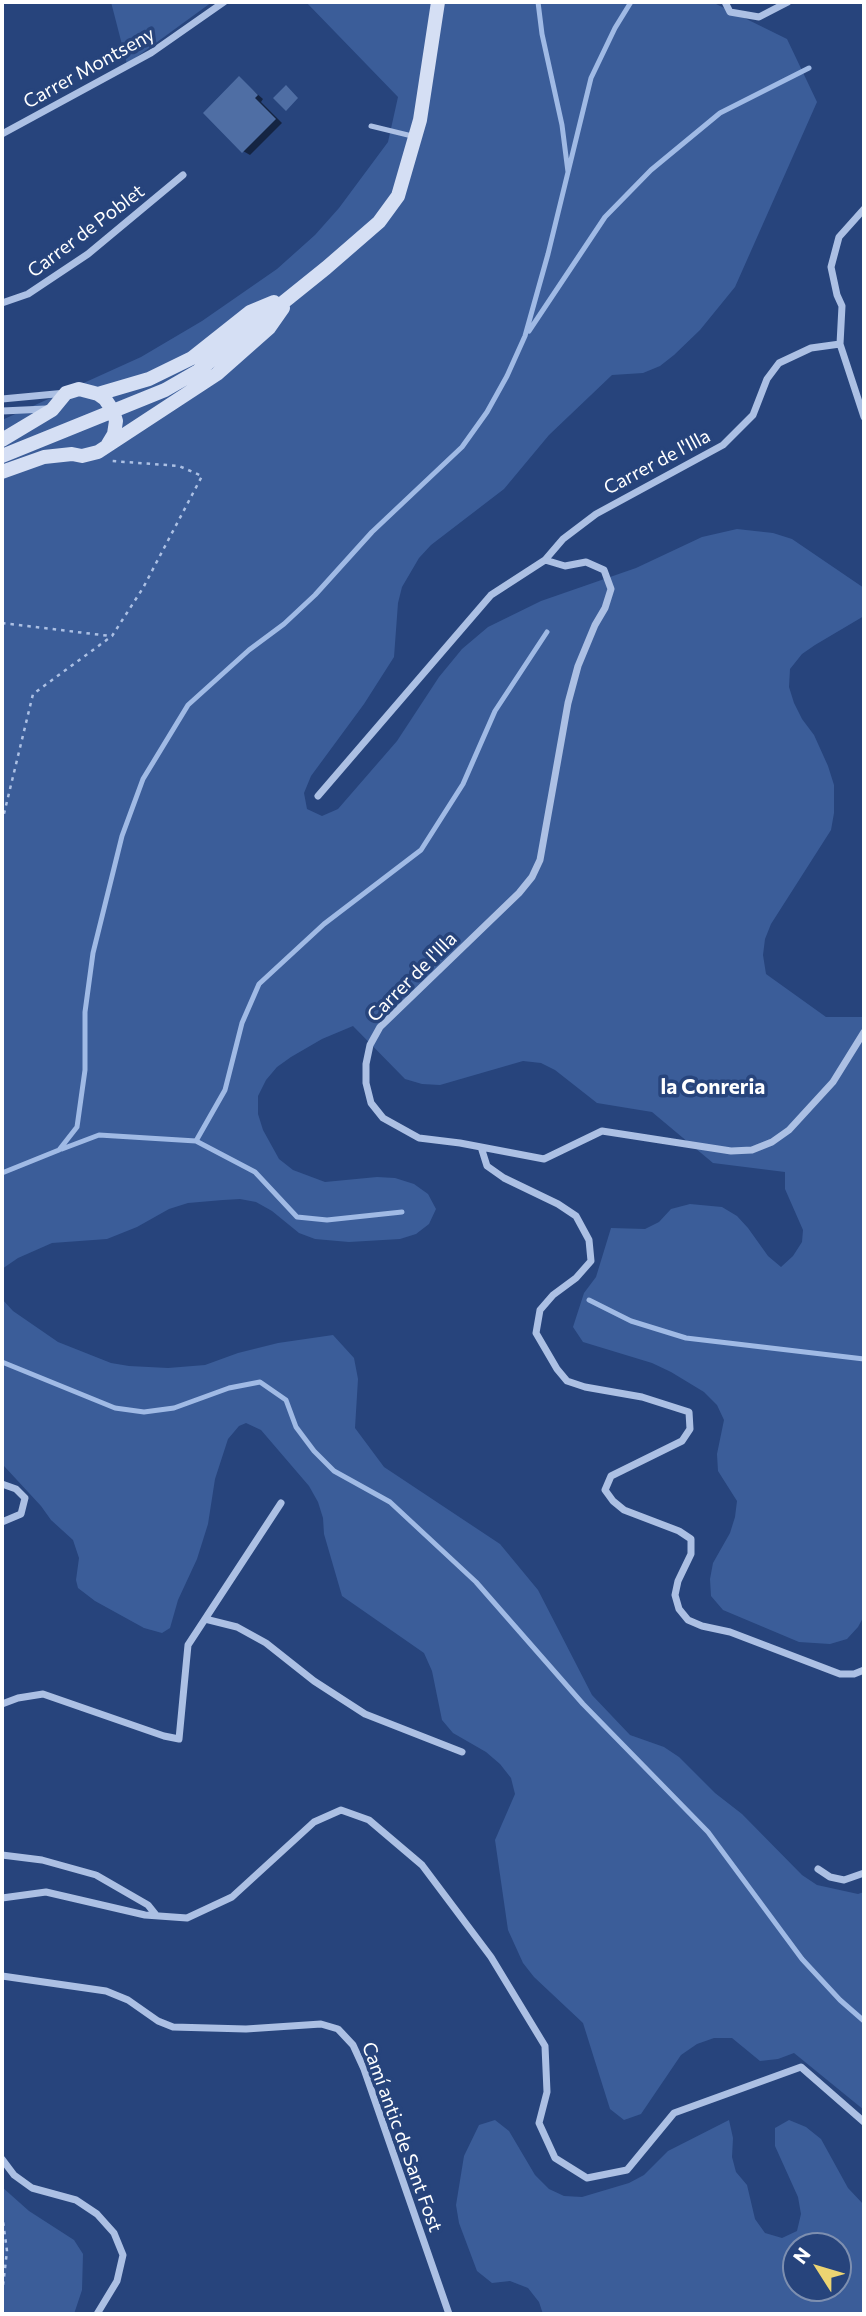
<!DOCTYPE html>
<meta charset="utf-8">
<style>
body{margin:0}
#map{position:relative;width:866px;height:2316px;overflow:hidden;background:#27447c;font-family:Commissioner,sans-serif}
canvas{display:block}
.frame{position:absolute;inset:0;border:4px solid #fff;pointer-events:none}
.north{position:absolute;left:782px;top:2232px;width:70px;height:70px;box-sizing:border-box;background:#27447c;border:2px solid #7d8fb0;border-radius:50%;rotate:307deg;font-size:19px;font-weight:700;line-height:28px;text-align:center;color:#fff}
.north::after{content:'';display:block;margin:auto;width:24px;height:32px;background:#ecd472;clip-path:polygon(50% 0,100% 100%,50% 72%,0 100%)}
</style>
<div id="map">
<canvas width="866" height="2316"></canvas>
<div class="frame"></div>
<div class="north">N</div>
</div>
<script>
const context = document.querySelector('canvas').getContext('2d');
context.lineJoin = 'round';
function paint(path, color) { context.fillStyle = color; context.fill(path, 'evenodd'); }
const toPath = rows => new Path2D(rows.map(r => 'M' + r).join(''));
function stroke(path, color, width, dash) { context.strokeStyle = color; context.lineWidth = width; context.lineCap = dash ? 'butt' : 'round'; context.setLineDash(dash || []); context.stroke(path); }
function write(font, color, halo, rows, align = 'center') {
  context.font = font + ' Commissioner,sans-serif'; context.lineWidth = 7; context.setLineDash([]); context.textBaseline = 'middle'; context.strokeStyle = halo; context.fillStyle = color; for (const [text, x, y, turn = 0] of rows) {
    context.save(); context.translate(x, y); context.rotate((+turn || 0) * Math.PI / 180); context.textAlign = isNaN(turn) ? turn : align; if (halo) context.strokeText(text, 0, 0); context.fillText(text, 0, 0); context.restore();
  }
}
paint(toPath([
 [111,2,212,2,127,64],
 [306,2,712,2,787,39,817,102,735,287,700,330,674,355,660,366,643,373,612,375,549,435,504,489,431,545,419,558,402,587,398,603,394,657,364,704,311,776,304,793,307,809,322,816,338,809,397,741,439,677,462,649,488,627,541,601,636,568,702,537,737,529,773,533,792,539,864,588,864,616,815,645,802,654,790,669,789,687,794,703,802,719,814,735,828,766,834,785,834,813,831,830,771,924,765,939,763,955,766,974,826,1017,864,1017,864,1616,858,1627,847,1639,830,1644,799,1642,723,1610,711,1596,710,1579,713,1563,730,1533,735,1517,737,1501,718,1471,717,1454,724,1420,717,1405,704,1392,671,1372,652,1363,583,1342,573,1327,584,1293,596,1277,611,1228,645,1229,659,1222,671,1209,690,1204,722,1207,737,1216,748,1228,768,1256,781,1267,793,1256,802,1242,803,1230,785,1189,785,1172,713,1163,652,1112,597,1103,555,1070,541,1063,523,1061,440,1085,422,1084,405,1079,353,1026,322,1039,291,1057,277,1067,266,1080,258,1096,258,1114,263,1130,279,1159,293,1170,325,1182,377,1177,395,1178,414,1184,428,1194,436,1209,429,1224,416,1234,400,1239,349,1242,315,1239,299,1233,272,1211,256,1202,240,1199,223,1200,188,1203,169,1209,137,1227,107,1239,52,1243,18,1258,2,1269,2,420,141,357,202,321,277,269,315,235,339,208,388,142,398,97],
 [2,1299,13,1311,58,1342,111,1363,129,1366,168,1368,205,1365,238,1353,278,1343,333,1335,354,1358,358,1379,355,1428,384,1467,500,1544,538,1590,592,1695,630,1735,664,1747,679,1757,715,1793,742,1814,802,1875,817,1885,858,1894,864,1892,864,2110,794,2053,778,2059,760,2061,732,2038,714,2038,697,2044,681,2055,641,2114,624,2120,610,2109,583,2023,534,1977,523,1963,508,1930,495,1840,515,1794,511,1778,500,1764,486,1752,453,1733,442,1720,432,1671,424,1653,342,1596,324,1534,323,1518,318,1502,309,1486,261,1430,246,1423,239,1426,228,1439,215,1479,208,1524,197,1559,178,1600,170,1628,162,1633,144,1628,95,1601,78,1588,76,1580,79,1558,73,1540,51,1520,41,1506,4,1466],
 [495,2120,509,2131,535,2175,549,2189,564,2196,582,2197,629,2183,644,2175,668,2151,729,2120,733,2138,732,2157,736,2172,747,2185,755,2219,765,2233,782,2238,797,2231,801,2214,798,2197,775,2146,775,2128,789,2120,806,2127,821,2139,848,2188,864,2205,864,2314,543,2314,539,2302,528,2288,510,2281,492,2283,477,2271,459,2223,456,2205,464,2156,479,2125],
 [838,2246,838,2288,796,2288,796,2246],
 [2,2187,29,2211,74,2240,83,2254,82,2290,74,2314,2,2314]
]), '#3b5d99');
paint(toPath([
 [240,79,263,99,261,102,282,123,250,155,243,151]
]), '#0007');
stroke(toPath([
 [538,2,542,34,562,125,568,172],
 [529,331,605,217,651,170,720,113,809,68],
 [196,1141,255,1172,297,1217,327,1220,402,1212],
 [62,1149,99,1135,196,1141,225,1090,242,1023,259,984,324,924,421,850,463,784,495,711,547,632],
 [2,1173,59,1150,77,1127,85,1070,85,1012,93,953,122,836,143,779,188,705,249,650,284,624,315,595,372,532,462,447,487,412,507,376,525,336,548,254,591,78,615,28,631,2],
 [589,1300,631,1321,686,1338,864,1359],
 [2,1362,115,1408,144,1412,174,1408,229,1388,260,1382,286,1400,296,1427,314,1451,334,1471,390,1502,476,1582,583,1704,708,1832,802,1959,840,2000,864,2021]
]), '#a0bae5', 5);
paint(toPath([
 [239,76,258,95,255,98,276,119,242,153,203,113],
 [286,85,298,98,286,111,273,98]
]), '#4f6ea4');
stroke(toPath([
 [2,623,110,636],
 [2,822,33,694,112,636,143,588,202,476,179,466,112,461],
 [2,2214,7,2251,2,2294]
]), '#acc0e4', 2.5, [3.5, 5]);
stroke(toPath([
 [371,126,412,136]
]), '#acc0e4', 5);
stroke(toPath([
 [725,2,730,12,759,17,788,2],
 [2,134,151,53,224,2],
 [864,209,839,237,831,267,837,295,842,306,840,344,864,417],
 [2,303,28,294,88,254,183,175],
 [2,399,66,393],
 [2,411,46,409],
 [545,560,565,566,586,562,604,570,611,589,605,608,595,625,578,666,568,703,540,860,532,877,519,893,380,1027,370,1045,366,1064,366,1083,371,1103,383,1118,419,1138,460,1143,544,1159,602,1131,731,1151,752,1150,772,1142,789,1130,833,1082,864,1032],
 [318,796,491,595,545,560,563,539,596,514,723,445,753,415,767,379,779,363,811,348,840,344],
 [481,1147,487,1166,504,1178,558,1204,576,1216,589,1240,591,1261,576,1278,553,1295,540,1310,536,1333,557,1369,567,1381,585,1387,642,1397,689,1412,690,1429,682,1441,611,1476,605,1490,613,1501,624,1510,679,1531,691,1539,691,1554,678,1581,675,1595,679,1609,688,1620,702,1626,730,1632,840,1674,854,1674,864,1670],
 [2,1484,16,1489,25,1498,21,1514,2,1522],
 [205,1619,237,1627,266,1643,314,1681,365,1714,462,1752],
 [2,1704,18,1698,43,1694,164,1736,179,1739,188,1645,281,1503],
 [2,1855,42,1860,96,1875,148,1905,156,1915],
 [818,1869,830,1877,844,1880,864,1873],
 [2,1898,46,1892,145,1915,187,1918,232,1897,314,1822,341,1810,369,1820,422,1865,491,1957,545,2046,547,2092,539,2123,555,2158,587,2178,627,2170,674,2113,801,2067,864,2122],
 [2,1976,106,1991,128,2000,158,2021,173,2027,246,2029,321,2024,338,2029,353,2045,364,2069,449,2314],
 [2,2159,14,2175,32,2188,76,2200,97,2214,114,2233,123,2255,117,2281,97,2314]
]), '#acc0e4', 7);
stroke(toPath([
 [98,394,149,379,192,358,250,312,274,302],
 [2,440,52,410,66,393,79,389,98,394,105,399,113,411,116,421,114,434,108,444],
 [2,456,165,390,198,371,326,268,379,222,398,196,420,120,438,2],
 [2,472,44,457,72,454,82,456,98,452,217,374,269,328,283,308]
]), '#d5dff4', 14);
write('19px', '#fff', '#27447c', [
 ["Carrer Montseny",89,68,-29],
 ["Carrer de Poblet",86,231,-37],
 ["Carrer de l'Illa",657,462,-28],
 ["Carrer de l'Illa",412,977,-45],
 ["Camí antic de Sant Fost",402,2137,70]
]);
write('bold 21px', '#fff', '#27447c', [
 ["la Conreria",713,1087]
]);
</script>
